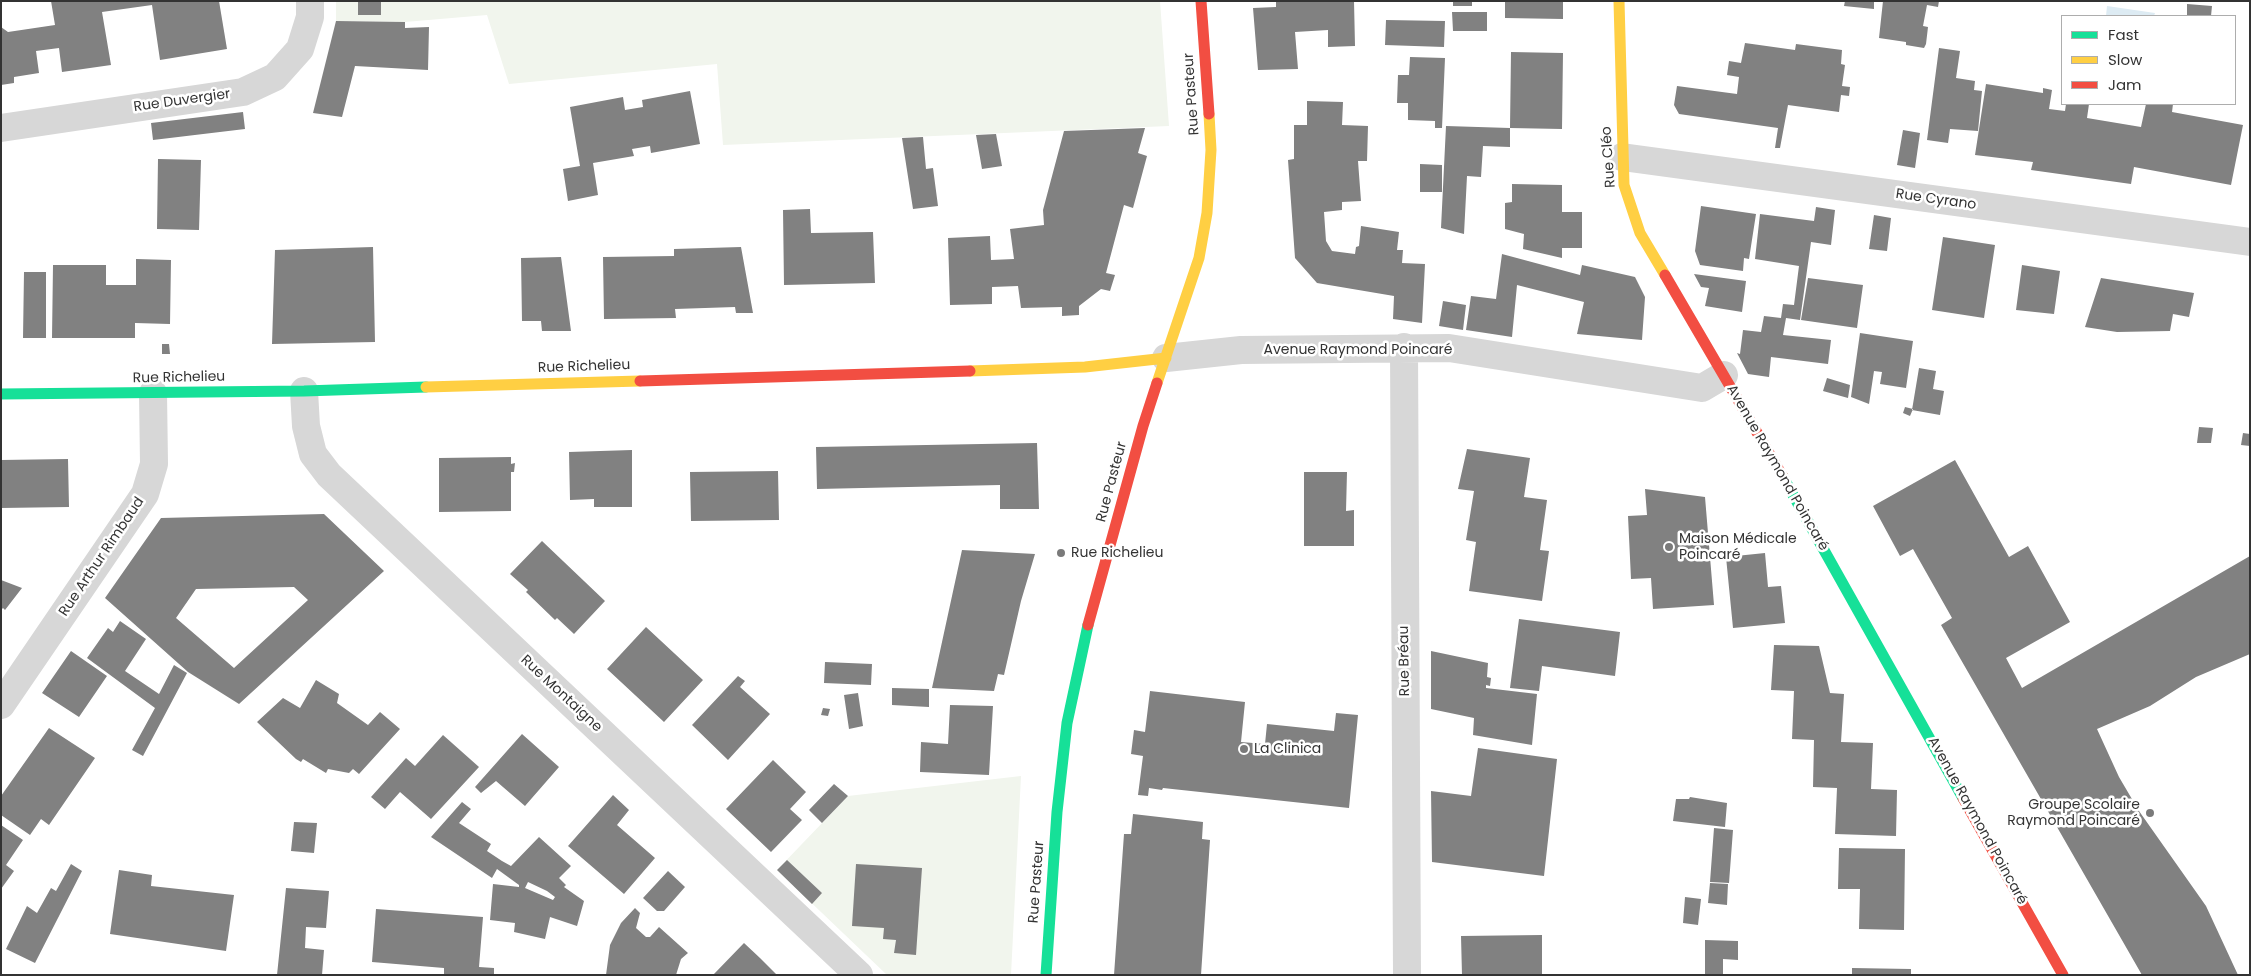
<!DOCTYPE html>
<meta charset="utf-8">
<style>
body{margin:0}
#map{position:relative;width:2251px;height:976px;overflow:hidden;background:#fff;font-family:Poppins,sans-serif}
canvas{display:block}
.frame{position:absolute;inset:0;border:2px solid #333;pointer-events:none}
.legend{position:absolute;left:2061px;top:15px;width:175px;height:90px;box-sizing:border-box;background:#fff;border:1px solid #adadad;margin:0;padding:6px 9px;list-style:none;font-size:15px;color:#333}
.legend li{display:flex;align-items:center;gap:10px;height:25px}
.legend b{width:25px;border:1px solid #adadad}
</style>
<div id="map">
<canvas width="2251" height="976"></canvas>
<div class="frame"></div>
<ul class="legend">
<li><b style="height:6px;background:#16e098"></b>Fast</li>
<li><b style="height:6px;background:#ffcf43"></b>Slow</li>
<li><b style="height:6px;background:#f24e42"></b>Jam</li>
</ul>
</div>
<script>
const context = document.querySelector('canvas').getContext('2d');
context.lineJoin = 'round';
function paint(path, color) { context.fillStyle = color; context.fill(path, 'evenodd'); }
const toPath = rows => new Path2D(rows.map(r => 'M' + r).join(''));
function stroke(path, color, width, dash) { context.strokeStyle = color; context.lineWidth = width; context.lineCap = dash ? 'butt' : 'round'; context.setLineDash(dash || []); context.stroke(path); }
function write(font, color, halo, rows, align = 'center') {
  context.font = font + ' Poppins,sans-serif'; context.lineWidth = 5; context.setLineDash([]); context.textBaseline = 'middle'; context.strokeStyle = halo; context.fillStyle = color; for (const [text, x, y, turn = 0] of rows) {
    context.save(); context.translate(x, y); context.rotate((+turn || 0) * Math.PI / 180); context.textAlign = isNaN(turn) ? turn : align; if (halo) context.strokeText(text, 0, 0); context.fillText(text, 0, 0); context.restore();
  }
}
paint(toPath([
 [336,1,1160,1,1169,126,723,145,717,64,509,84,487,15,405,22,336,21],
 [1021,776,1011,975,887,975,777,870,848,796]
]), '#f1f5ed');
paint(toPath([
 [2107,6,2155,13,2154,16,2106,16]
]), '#ddebf3');
paint(toPath([
 [51,1,219,1,227,49,160,60,152,5,102,12,111,65,62,72,59,48,36,51,39,73,14,77,14,83,1,85,1,27,8,32,55,25],
 [358,1,381,1,381,15,358,15],
 [1276,1,1354,1,1355,46,1328,47,1328,30,1295,32,1298,69,1258,70,1253,8,1276,7],
 [1453,1,1472,1,1472,6,1453,6],
 [1505,1,1563,1,1563,19,1505,18],
 [1845,1,1874,1,1874,9,1844,6],
 [1883,1,1939,1,1938,7,1927,5,1923,26,1928,27,1926,44,1924,48,1906,45,1906,42,1879,38],
 [2187,4,2212,6,2211,16,2187,16],
 [1452,12,1487,12,1487,31,1453,31],
 [1386,20,1445,21,1444,47,1385,45],
 [336,21,405,22,405,28,429,27,428,70,355,66,342,117,313,113],
 [1745,43,1795,50,1796,44,1842,50,1841,64,1845,65,1842,86,1850,87,1849,96,1841,95,1839,112,1788,105,1780,148,1775,148,1778,128,1679,114,1674,105,1677,86,1737,94,1739,77,1727,75,1729,61,1741,63],
 [1939,48,1960,51,1956,78,1975,81,1974,90,1982,91,1978,131,1950,129,1948,143,1927,140],
 [1511,52,1563,53,1562,129,1510,128,1510,147,1483,146,1481,177,1467,176,1464,234,1441,228,1446,126,1510,128],
 [1410,57,1445,58,1442,128,1435,128,1435,121,1408,120,1408,103,1397,103,1398,75,1409,75],
 [1986,84,2043,93,2043,88,2052,90,2049,109,2065,111,2066,104,2089,104,2087,118,2141,127,2146,104,2173,104,2172,112,2243,125,2231,185,2134,167,2131,184,2031,170,2033,162,1975,155],
 [690,91,700,144,651,153,650,146,632,149,634,156,593,163,598,195,568,201,563,169,580,166,570,107,623,97,625,110,643,107,642,100],
 [1307,101,1343,102,1342,125,1368,126,1367,161,1358,161,1361,201,1342,202,1342,210,1324,212,1326,241,1332,251,1355,254,1356,247,1359,246,1361,226,1399,232,1397,250,1403,250,1402,263,1425,264,1422,323,1393,319,1394,296,1317,283,1295,258,1288,160,1294,159,1294,125,1307,125],
 [243,112,245,129,153,140,151,123],
 [1145,128,1138,153,1147,156,1133,208,1124,205,1106,273,1115,275,1110,291,1101,289,1079,306,1079,315,1062,316,1062,307,1021,308,1018,286,992,287,992,304,950,305,948,238,990,236,991,260,1014,259,1010,229,1044,225,1043,210,1064,131],
 [1903,130,1920,133,1915,168,1897,165],
 [996,134,1002,166,982,169,976,135],
 [923,137,926,169,933,168,938,206,913,209,902,138],
 [158,159,201,160,199,230,157,229],
 [1420,164,1442,165,1442,192,1420,192],
 [1512,184,1562,185,1562,212,1582,212,1582,248,1562,248,1562,258,1523,249,1524,234,1505,229,1505,203,1512,202],
 [1701,206,1756,214,1749,259,1744,258,1743,271,1700,265,1695,251],
 [1816,207,1835,210,1831,245,1811,242,1800,320,1786,318,1783,335,1831,340,1828,364,1771,357,1769,377,1748,374,1737,353,1740,354,1743,330,1761,332,1764,316,1781,318,1783,304,1794,305,1799,266,1755,259,1760,214,1814,221],
 [810,209,811,233,873,232,875,283,784,285,783,210],
 [1874,215,1891,218,1887,251,1869,249],
 [1943,237,1995,245,1984,318,1932,310],
 [373,247,375,342,272,344,275,250],
 [741,247,753,313,736,313,735,307,675,309,676,318,604,319,603,257,674,256,674,249],
 [1502,254,1580,275,1582,265,1635,277,1645,297,1642,340,1577,334,1584,302,1517,285,1512,337,1466,330,1471,296,1496,299],
 [561,257,571,331,542,331,541,321,522,321,521,258],
 [136,259,171,260,170,324,135,323,135,338,52,338,53,265,106,265,106,285,136,285],
 [2022,265,2060,271,2054,314,2016,310],
 [24,272,46,272,46,338,23,338],
 [1694,274,1746,281,1742,312,1705,306,1709,288,1701,287],
 [1808,278,1863,285,1857,328,1801,320],
 [2101,278,2194,293,2189,317,2173,314,2170,331,2117,332,2085,327],
 [1443,301,1466,305,1463,330,1439,326],
 [1860,333,1913,341,1906,388,1880,384,1882,372,1874,371,1869,404,1851,397],
 [162,344,169,344,170,354,162,354],
 [1919,368,1936,371,1933,389,1944,391,1940,415,1912,410],
 [1827,378,1850,385,1848,398,1823,391],
 [1905,407,1913,409,1910,416,1903,413],
 [2199,427,2213,428,2211,443,2197,443],
 [2243,433,2250,434,2250,446,2241,445],
 [1037,443,1039,509,1000,509,1000,485,817,489,816,447],
 [1467,449,1530,458,1524,497,1547,500,1540,550,1549,551,1542,601,1469,591,1476,542,1466,540,1474,491,1458,489],
 [632,450,632,507,594,507,594,499,570,500,569,452],
 [511,457,511,464,515,463,514,472,511,472,511,511,439,512,439,458],
 [68,459,69,507,1,508,1,460],
 [1955,460,2009,557,2028,546,2070,622,2006,658,2022,688,2250,556,2250,654,2196,677,2150,706,2097,729,2119,777,2139,811,2206,906,2238,975,2142,975,1941,625,1952,618,1913,549,1900,556,1873,506],
 [778,471,779,520,691,521,690,472],
 [1304,472,1347,472,1346,511,1354,510,1354,546,1304,546],
 [1645,489,1705,497,1714,605,1653,609,1651,578,1631,579,1628,516,1647,515],
 [324,514,384,571,239,704,188,672,105,598,161,518],
 [294,587,308,600,234,668,176,618,196,589],
 [542,541,605,601,574,634,557,618,555,620,526,592,528,590,510,574],
 [962,550,1035,554,1021,601,1004,675,998,674,994,691,932,688],
 [1765,553,1768,587,1781,586,1785,623,1733,628,1726,557],
 [1,580,22,588,5,610,3,608,1,610],
 [1519,619,1620,632,1615,676,1542,666,1539,691,1510,688],
 [120,621,146,639,125,671,159,694,174,665,187,673,143,756,132,750,155,708,87,658,108,628,113,632],
 [646,627,703,680,664,722,607,669],
 [1774,645,1819,646,1830,693,1844,694,1841,742,1873,743,1871,789,1897,790,1896,836,1835,834,1837,788,1813,787,1814,740,1792,739,1794,691,1771,690],
 [71,651,107,676,79,717,42,693],
 [1431,651,1488,663,1487,677,1491,678,1490,686,1486,685,1486,688,1537,694,1532,745,1473,735,1474,718,1431,709],
 [825,662,872,664,871,685,824,683],
 [738,676,745,681,740,687,770,714,728,760,692,725],
 [316,680,339,694,337,703,368,725,380,712,400,729,359,774,353,769,349,773,328,769,326,773,303,759,301,762,296,759,257,722,283,698,300,708],
 [892,688,929,689,929,707,892,705],
 [1150,691,1245,702,1241,742,1265,744,1267,724,1334,731,1336,713,1358,715,1349,808,1163,788,1162,790,1149,788,1148,796,1138,795,1143,756,1131,754,1134,730,1145,732],
 [858,693,863,726,849,729,844,695],
 [950,705,993,706,989,775,920,772,921,742,948,744],
 [823,708,830,709,828,716,821,715],
 [49,728,95,758,49,825,41,819,30,835,1,815,1,796],
 [522,734,559,767,525,806,496,781,481,793,475,787],
 [443,735,479,767,431,819,400,792,385,809,371,797,406,758,415,766],
 [1478,748,1557,759,1544,876,1432,862,1431,791,1471,796],
 [773,760,806,792,790,809,802,820,771,852,726,809],
 [834,784,848,796,822,823,809,810],
 [613,795,629,810,617,825,655,858,624,894,568,846],
 [1690,797,1727,803,1725,827,1673,821,1676,799,1689,799],
 [462,802,471,809,459,823,491,844,487,851,502,861,511,866,539,837,571,866,559,878,566,885,564,887,584,901,577,926,550,917,545,939,514,932,515,923,490,920,493,884,519,887,519,885,497,869,492,878,431,837],
 [528,882,547,891,555,897,553,900,525,888],
 [1133,814,1203,822,1202,839,1210,840,1201,975,1114,975,1124,834,1131,834],
 [294,822,317,823,314,853,291,851],
 [1,825,23,840,6,865,14,871,1,889],
 [1714,828,1733,830,1729,883,1710,882],
 [1839,848,1905,849,1904,930,1859,929,1860,889,1838,889],
 [787,860,822,893,812,904,777,870],
 [71,864,82,871,35,963,6,949,27,906,37,913,51,888,56,891],
 [856,864,922,868,916,955,894,953,896,940,883,939,884,928,852,926],
 [119,870,152,875,151,886,234,895,226,951,110,934],
 [668,871,685,887,664,911,657,911,643,898],
 [1710,883,1728,884,1727,905,1708,903],
 [286,888,329,891,326,928,306,927,305,948,324,950,322,975,277,975],
 [1685,897,1701,899,1698,925,1683,923],
 [635,908,640,913,636,928,646,937,650,937,659,927,688,953,681,959,676,975,606,975,610,945,621,923],
 [376,909,483,917,479,967,494,968,494,975,444,975,444,968,372,962],
 [1542,935,1542,975,1462,975,1461,936],
 [1705,940,1738,941,1738,960,1723,959,1723,975,1705,975],
 [744,943,760,958,777,975,713,975],
 [1852,968,1911,969,1911,975,1852,975]
]), '#818181');
stroke(toPath([
 [1,128,243,92,275,77,300,49,310,17,310,1],
 [1622,157,2250,242],
 [1404,347,1407,975],
 [1166,358,1241,350,1449,348,1702,388,1724,375],
 [304,391,306,426,313,454,329,475,859,975],
 [1,705,145,494,154,464,153,393]
]), '#d7d7d7', 28);
stroke(toPath([
 [1,394,304,391,426,387],
 [1783,477,1963,798],
 [1046,975,1057,812,1067,723,1088,625]
]), '#16e098', 11);
stroke(toPath([
 [1619,1,1624,185,1640,233,1665,275],
 [970,371,1085,367,1166,358],
 [1157,383,1199,258,1207,213,1211,150,1209,114],
 [426,387,640,381]
]), '#ffcf43', 11);
stroke(toPath([
 [1201,1,1209,114],
 [1665,275,1783,477],
 [640,381,970,371],
 [1088,625,1143,426,1157,383],
 [1963,798,2063,975]
]), '#f24e42', 11);
for (const [x, y, r, color] of [
 [1669,547,5,"#7a7a7a"],
 [1061,553,5,"#7a7a7a"],
 [1244,749,5,"#7a7a7a"],
 [2150,813,5,"#7a7a7a"]
]) { const dot = new Path2D(); dot.arc(x, y, r, 0, 2 * Math.PI); context.fillStyle = color; context.fill(dot); stroke(dot, '#fff', 2); }
write('14px', '#333', '#fff', [
 ["Rue Pasteur",1192,94,-94],
 ["Rue Duvergier",182,101,-8],
 ["Rue Cléo",1609,157,-94],
 ["Rue Cyrano",1936,200,8],
 ["Avenue Raymond Poincaré",1358,350],
 ["Rue Richelieu",584,367,-2],
 ["Rue Richelieu",179,378,-1],
 ["Avenue Raymond Poincaré",1777,468,60],
 ["Rue Pasteur",1112,482,-75],
 ["Rue Arthur Rimbaud",102,557,-56],
 ["Rue Bréau",1405,661,-91],
 ["Rue Montaigne",561,694,43],
 ["Avenue Raymond Poincaré",1977,821,61],
 ["Rue Pasteur",1037,882,-86]
]);
write('14px', '#333', '#fff', [
 ["Maison Médicale",1679,539],
 ["Poincaré",1679,555],
 ["Rue Richelieu",1071,553],
 ["La Clinica",1254,749],
 ["Groupe Scolaire",2140,805,"right"],
 ["Raymond Poincaré",2140,821,"right"]
], 'left');
</script>
